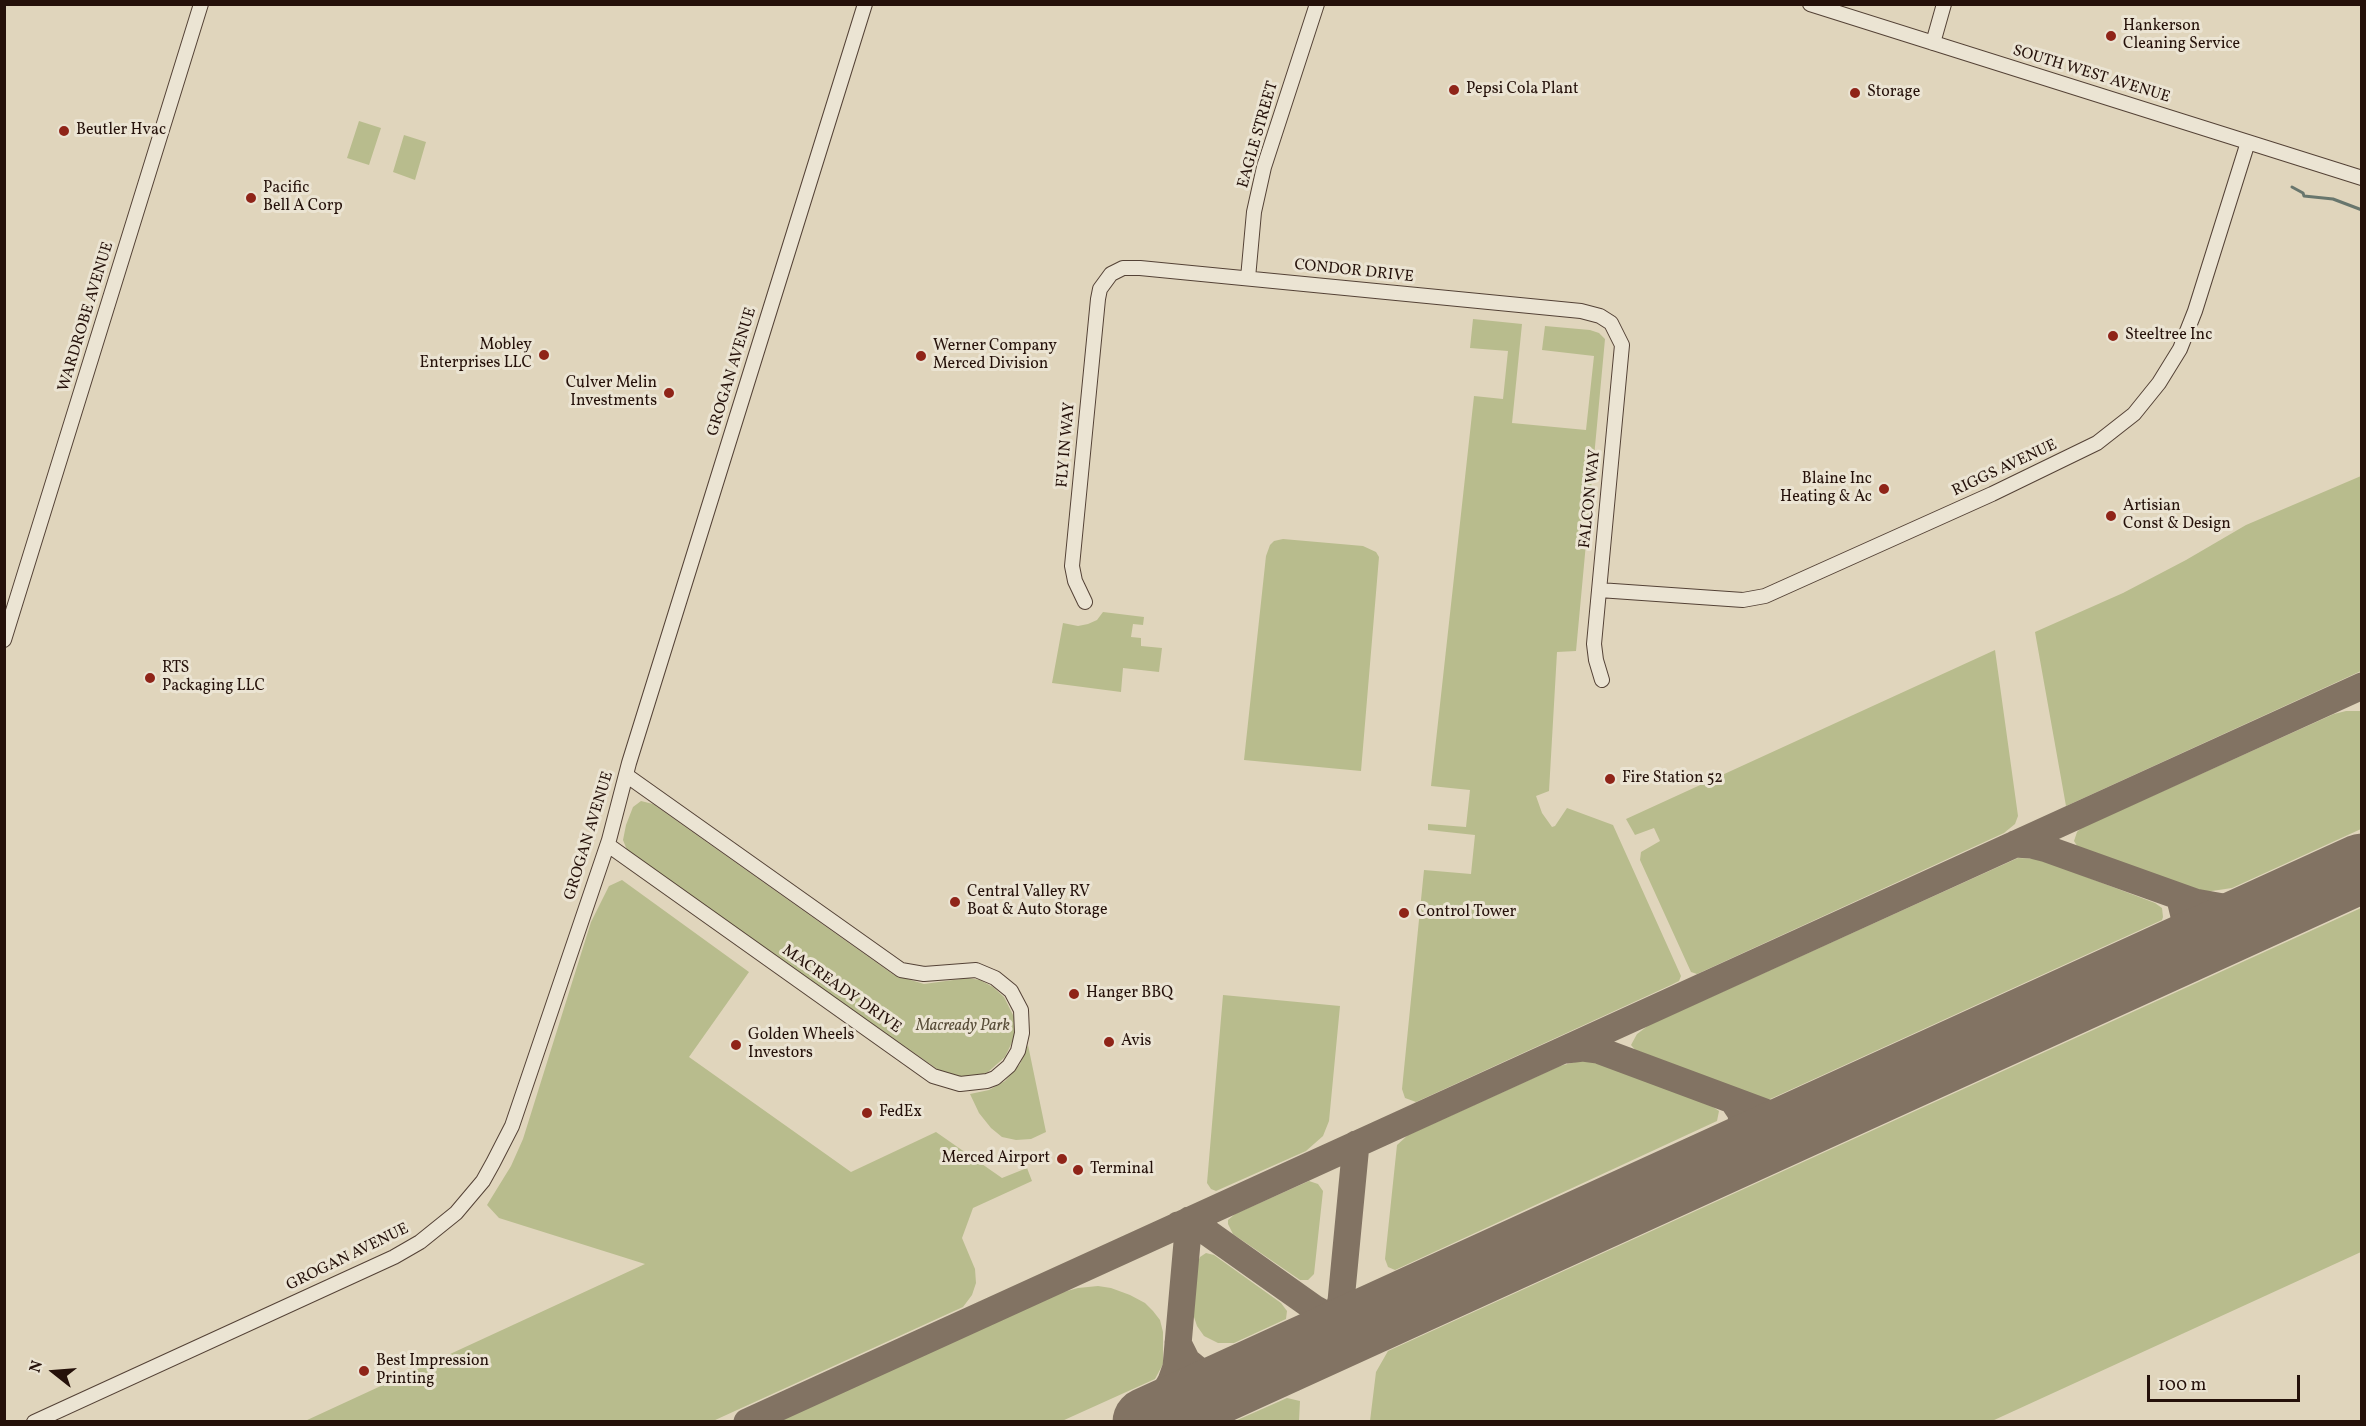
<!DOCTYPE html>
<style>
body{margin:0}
#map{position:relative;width:2366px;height:1426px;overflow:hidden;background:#e0d5bc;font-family:Vollkorn,serif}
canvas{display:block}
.frame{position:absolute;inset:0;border:6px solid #25110a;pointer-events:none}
.north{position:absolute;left:24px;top:1342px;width:60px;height:60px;-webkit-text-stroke:4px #ebe4d3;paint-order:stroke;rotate:287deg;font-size:16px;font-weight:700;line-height:24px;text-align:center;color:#25110a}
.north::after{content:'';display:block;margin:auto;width:21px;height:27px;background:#25110a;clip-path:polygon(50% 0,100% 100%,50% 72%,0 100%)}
.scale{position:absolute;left:2147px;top:1375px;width:153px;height:27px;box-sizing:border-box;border:3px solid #25110a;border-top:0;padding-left:8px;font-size:18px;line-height:21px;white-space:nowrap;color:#25110a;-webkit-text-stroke:4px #ebe4d3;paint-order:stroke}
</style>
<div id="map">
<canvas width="2366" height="1426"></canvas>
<div class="frame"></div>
<div class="north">N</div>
<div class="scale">100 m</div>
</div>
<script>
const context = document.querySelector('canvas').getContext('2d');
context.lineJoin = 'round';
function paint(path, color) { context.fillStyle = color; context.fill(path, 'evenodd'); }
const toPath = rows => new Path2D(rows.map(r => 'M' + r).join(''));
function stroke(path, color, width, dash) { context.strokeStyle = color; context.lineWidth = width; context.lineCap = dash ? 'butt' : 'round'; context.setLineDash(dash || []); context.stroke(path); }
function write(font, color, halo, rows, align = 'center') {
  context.font = font + ' Vollkorn,serif'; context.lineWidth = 6; context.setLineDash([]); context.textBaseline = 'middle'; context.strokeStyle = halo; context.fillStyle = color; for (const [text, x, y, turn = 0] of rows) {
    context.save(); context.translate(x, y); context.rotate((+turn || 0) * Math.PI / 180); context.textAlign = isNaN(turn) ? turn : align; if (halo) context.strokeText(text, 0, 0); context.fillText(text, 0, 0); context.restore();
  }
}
paint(toPath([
 [359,121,381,128,369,165,347,158],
 [404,135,426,142,415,180,393,172],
 [1473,319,1522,324,1512,423,1586,430,1594,356,1542,350,1545,326,1590,330,1599,333,1605,339,1576,651,1557,652,1549,791,1536,796,1542,813,1552,827,1555,826,1567,808,1613,825,1681,976,1679,981,1671,985,1416,1102,1405,1098,1402,1089,1424,870,1471,874,1475,835,1428,830,1428,824,1466,827,1470,790,1431,786,1474,396,1503,399,1508,351,1470,348],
 [2361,476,2361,671,2066,806,2035,632,2123,593,2186,560,2246,525],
 [1283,539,1363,546,1376,552,1379,557,1361,771,1244,760,1266,556,1270,545,1274,541],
 [1103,612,1144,617,1143,625,1133,624,1131,637,1141,638,1141,646,1162,648,1159,672,1123,668,1121,692,1052,683,1063,623,1078,626,1088,624,1097,620],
 [1995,650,2018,816,2015,824,2004,833,1697,974,1691,972,1640,860,1641,852,1660,841,1654,828,1635,835,1626,819],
 [2346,711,2361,711,2361,829,2232,888,2205,892,2190,890,2092,855,2079,849,2074,841,2077,832,2081,828,2334,714],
 [641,801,653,804,894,975,924,984,968,978,980,980,993,987,1004,997,1014,1017,1014,1038,1005,1057,988,1072,977,1076,952,1076,940,1071,877,1027,627,850,623,840,626,825,633,807],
 [2018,858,2039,859,2155,903,2162,908,2163,917,2162,920,1768,1100,1759,1099,1645,1056,1637,1052,1631,1045,1637,1034,1649,1025],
 [622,880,749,972,689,1057,851,1172,936,1132,1002,1178,1027,1168,1032,1181,973,1208,962,1238,975,1269,976,1283,972,1295,963,1307,713,1421,305,1421,645,1264,499,1218,487,1205,511,1166,523,1139,591,922,609,886],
 [2361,908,2361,1252,1992,1421,1370,1421,1376,1372,1388,1351],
 [1223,995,1340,1006,1329,1121,1323,1136,1306,1151,1216,1191,1211,1189,1207,1183],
 [1028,1045,1046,1132,1031,1139,1016,1140,1002,1137,991,1128,979,1113,970,1094,989,1090,1005,1081,1020,1064],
 [1579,1061,1594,1061,1707,1103,1719,1111,1717,1121,1395,1270,1388,1267,1385,1259,1397,1145,1408,1135,1560,1066],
 [1309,1181,1318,1184,1323,1191,1314,1274,1308,1280,1300,1280,1233,1234,1228,1224,1228,1220,1235,1214],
 [1206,1253,1214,1255,1281,1303,1287,1311,1286,1319,1234,1343,1218,1343,1204,1336,1197,1326,1192,1311,1197,1264,1200,1257],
 [1098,1286,1111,1288,1130,1295,1145,1303,1153,1311,1160,1320,1163,1332,1163,1364,1155,1379,1062,1421,778,1421,1060,1293,1078,1288],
 [1287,1398,1300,1401,1299,1421,1235,1421]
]), '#b8bc8d');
stroke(toPath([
 [2292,187,2303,193,2304,196,2333,199,2362,210]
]), '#68766d', 3);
stroke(toPath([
 [2015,844,2031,845,2047,849,2195,902,2223,907,2259,906,2300,895],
 [2162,959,2181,940,2185,920,2180,899],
 [1566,1050,1583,1048,1598,1050,1778,1117,1804,1118,1825,1112],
 [1711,1164,1733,1148,1739,1136,1742,1125,1741,1113,1733,1101],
 [1178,1225,1191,1225,1201,1228,1314,1308,1325,1314,1355,1320,1390,1311],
 [1178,1343,1187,1361,1203,1374,1219,1380,1243,1378],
 [1294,1355,1313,1343,1326,1331,1336,1315,1341,1301,1356,1144],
 [747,1422,2362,686],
 [1138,1422,1161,1399,1171,1381,1176,1367,1189,1220]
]), '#827363', 27);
stroke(toPath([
 [1147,1422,2362,868]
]), '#827363', 69);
const minor = toPath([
 [1810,4,2362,178],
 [1933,43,1944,4],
 [1248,278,1254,212,1264,167,1317,4],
 [1599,590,1743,600,1765,596,1992,494,2097,443,2134,414,2159,383,2180,349,2195,311,2248,142],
 [1085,602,1075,581,1072,566,1098,299,1100,289,1111,274,1123,268,1140,268,1581,311,1600,316,1611,323,1622,345,1594,644,1596,660,1602,680],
 [4,640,201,4],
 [608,845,933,1076,960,1084,987,1081,995,1078,1009,1066,1018,1051,1022,1033,1021,1010,1011,991,995,978,976,970,924,974,901,970,626,775],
 [34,1422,394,1257,420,1242,456,1213,483,1181,493,1163,512,1126,609,840,629,763,865,4]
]);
stroke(minor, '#544236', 16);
stroke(minor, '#ebe4d3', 14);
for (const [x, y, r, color] of [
 [2111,36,6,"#8f2418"],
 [1454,90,6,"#8f2418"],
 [1855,93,6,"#8f2418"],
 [64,131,6,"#8f2418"],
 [251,198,6,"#8f2418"],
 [2113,336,6,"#8f2418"],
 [544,355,6,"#8f2418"],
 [921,356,6,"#8f2418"],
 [669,393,6,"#8f2418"],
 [1884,489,6,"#8f2418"],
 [2111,516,6,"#8f2418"],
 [150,678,6,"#8f2418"],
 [1610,779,6,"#8f2418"],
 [955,902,6,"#8f2418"],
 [1404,913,6,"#8f2418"],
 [1074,994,6,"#8f2418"],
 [1109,1042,6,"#8f2418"],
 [736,1045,6,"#8f2418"],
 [867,1113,6,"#8f2418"],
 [1062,1159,6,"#8f2418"],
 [1078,1170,6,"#8f2418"],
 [364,1371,6,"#8f2418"]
]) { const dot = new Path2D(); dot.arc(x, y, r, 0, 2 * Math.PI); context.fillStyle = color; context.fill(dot); stroke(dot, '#ebe4d3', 2); }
write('16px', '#25110a', '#ebe4d3', [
 ["Hankerson",2123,27],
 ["Cleaning Service",2123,45],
 ["Pepsi Cola Plant",1466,90],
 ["Storage",1867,93],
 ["Beutler Hvac",76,131],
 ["Pacific",263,189],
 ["Bell A Corp",263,207],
 ["Steeltree Inc",2125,336],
 ["Mobley",532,346,"right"],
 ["Enterprises LLC",532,364,"right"],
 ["Werner Company",933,347],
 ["Merced Division",933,365],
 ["Culver Melin",657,384,"right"],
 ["Investments",657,402,"right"],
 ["Blaine Inc",1872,480,"right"],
 ["Heating & Ac",1872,498,"right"],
 ["Artisian",2123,507],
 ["Const & Design",2123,525],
 ["RTS",162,669],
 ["Packaging LLC",162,687],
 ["Fire Station 52",1622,779],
 ["Central Valley RV",967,893],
 ["Boat & Auto Storage",967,911],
 ["Control Tower",1416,913],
 ["Hanger BBQ",1086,994],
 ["Golden Wheels",748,1036],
 ["Investors",748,1054],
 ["Avis",1121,1042],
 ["FedEx",879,1113],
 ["Merced Airport",1050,1159,"right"],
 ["Terminal",1090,1170],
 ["Best Impression",376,1362],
 ["Printing",376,1380]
], 'left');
write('16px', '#25110a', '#ebe4d3', [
 ["SOUTH WEST AVENUE",2091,75,17],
 ["EAGLE STREET",1259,135,-74],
 ["CONDOR DRIVE",1354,272,6],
 ["WARDROBE AVENUE",87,317,-73],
 ["GROGAN AVENUE",733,372,-73],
 ["FLY IN WAY",1067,445,-85],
 ["RIGGS AVENUE",2005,469,-25],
 ["FALCON WAY",1591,499,-84],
 ["GROGAN AVENUE",590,836,-73],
 ["MACREADY DRIVE",841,990,35],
 ["GROGAN AVENUE",348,1258,-26]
]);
write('italic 16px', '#584d38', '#ebe4d3', [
 ["Macready Park",963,1027]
]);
</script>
